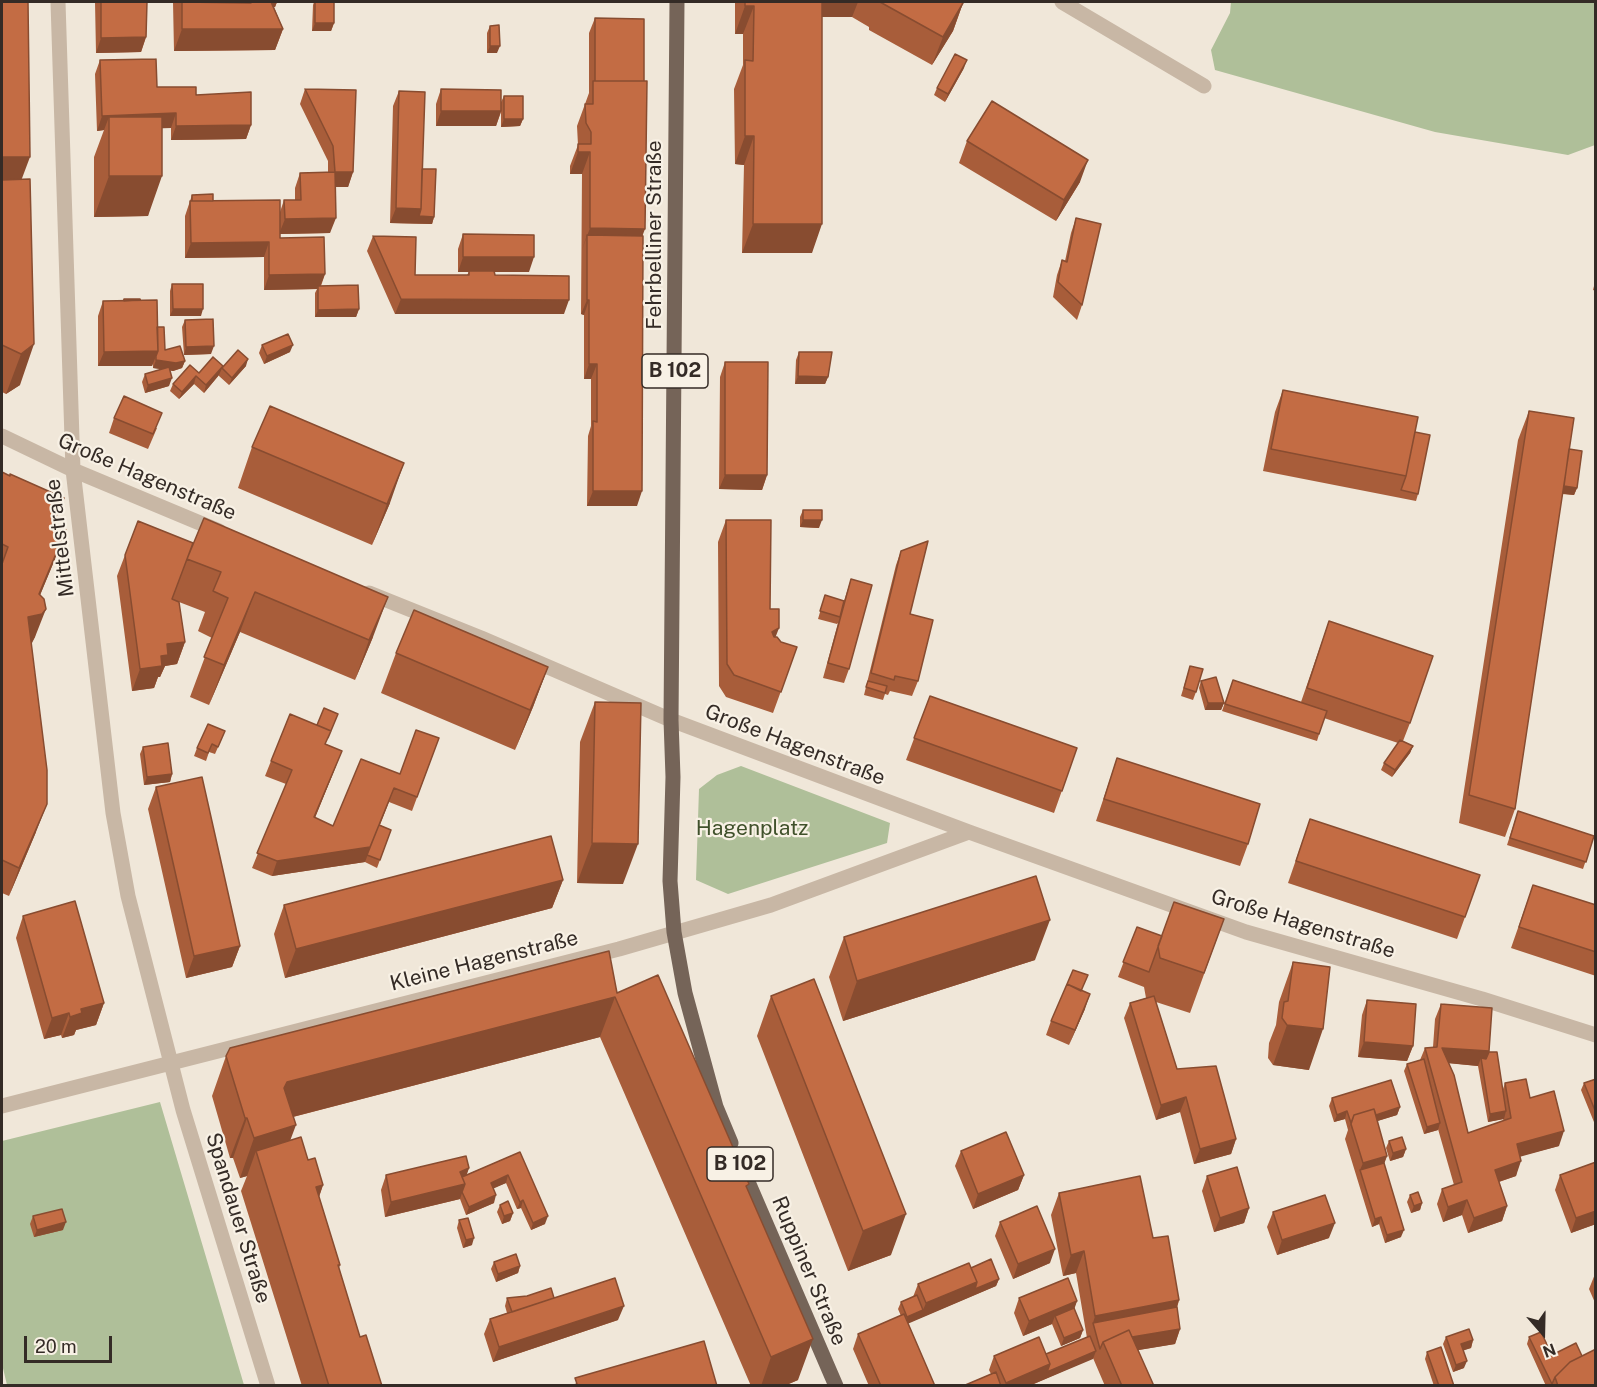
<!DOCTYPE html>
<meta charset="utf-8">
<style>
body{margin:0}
#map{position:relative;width:1597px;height:1387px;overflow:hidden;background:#f0e7d9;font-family:"Public Sans",sans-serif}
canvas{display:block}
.frame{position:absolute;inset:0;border:3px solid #342b26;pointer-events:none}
.north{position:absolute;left:1513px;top:1303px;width:60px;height:60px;-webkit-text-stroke:4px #f8f1e5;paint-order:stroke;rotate:160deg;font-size:16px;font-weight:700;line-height:24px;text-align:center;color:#342b26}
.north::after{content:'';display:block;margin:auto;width:21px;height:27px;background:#342b26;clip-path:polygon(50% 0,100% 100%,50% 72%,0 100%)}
.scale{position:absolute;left:24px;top:1336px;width:88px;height:27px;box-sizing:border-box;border:3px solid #342b26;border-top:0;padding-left:8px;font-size:18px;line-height:21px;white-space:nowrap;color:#342b26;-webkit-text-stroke:4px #f8f1e5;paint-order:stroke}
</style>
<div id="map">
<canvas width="1597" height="1387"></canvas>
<div class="frame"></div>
<div class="north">N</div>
<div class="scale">20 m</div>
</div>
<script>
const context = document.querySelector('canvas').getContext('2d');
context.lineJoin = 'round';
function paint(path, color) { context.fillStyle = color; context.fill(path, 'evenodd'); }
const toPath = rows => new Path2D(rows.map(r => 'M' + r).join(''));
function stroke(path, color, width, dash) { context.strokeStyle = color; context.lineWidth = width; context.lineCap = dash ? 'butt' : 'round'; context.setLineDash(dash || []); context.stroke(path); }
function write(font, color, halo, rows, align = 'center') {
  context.font = font + ' "Public Sans",sans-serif'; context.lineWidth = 4.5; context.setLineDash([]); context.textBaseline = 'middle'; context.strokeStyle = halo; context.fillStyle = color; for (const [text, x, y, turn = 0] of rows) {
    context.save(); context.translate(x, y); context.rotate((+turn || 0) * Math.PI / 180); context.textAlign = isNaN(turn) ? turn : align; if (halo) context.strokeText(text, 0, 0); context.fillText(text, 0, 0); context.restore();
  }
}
paint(toPath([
 [1231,2,1595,2,1595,145,1568,155,1435,132,1215,70,1211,50,1230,13],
 [741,766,890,823,887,843,728,894,696,880,699,789,717,775],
 [160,1102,244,1385,7,1385,2,1364,2,1141]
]), '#afbf99');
stroke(toPath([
 [58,2,73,470,113,813,128,896,183,1110,268,1386],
 [1062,2,1204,86],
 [2,436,73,470,219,531],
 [369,593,481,638,671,720,969,832,1246,932,1482,999,1596,1035],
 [2,1106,619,949,771,905,969,832]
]), '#c8b7a5', 15);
stroke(toPath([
 [677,2,671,720,673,777,670,881,674,932,685,993,716,1107,731,1143],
 [742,1168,836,1386]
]), '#756458', 15);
paint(toPath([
 [2,2,21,179,30,179,20,385,6,394,2,392],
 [95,2,147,2,146,37,141,52,96,53],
 [173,2,224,2,224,3,243,3,243,2,277,2,275,7,274,7,283,29,275,50,174,51],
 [314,2,315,2,334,23,331,31,312,31,313,5],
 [735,2,961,2,963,3,953,31,932,65,869,30,869,27,852,17,822,17,812,253,742,253,744,165,735,164,734,89,743,65,743,34,735,34],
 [595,18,643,236,637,506,587,506,588,436,591,426,591,379,584,379,584,315,581,314,582,174,570,174,570,166,578,145,577,126,589,93,589,33],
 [490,26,497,53,487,53,487,33],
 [100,60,157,87,196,95,251,125,246,139,171,140,171,128,162,128,148,216,94,217,94,157,104,130,97,131,95,74],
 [964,68,945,102,934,95,937,88],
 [305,89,353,172,348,187,335,187,330,233,280,234,280,238,325,274,321,286,359,309,356,317,315,317,315,293,317,289,264,290,264,257,185,258,185,216,192,195,213,201,280,212,284,200,295,200,295,188,300,173,328,172,328,161,300,104],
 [441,89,501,102,504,96,523,119,520,126,501,127,501,112,496,126,436,126,436,104],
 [399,91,422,169,434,217,432,224,390,223,393,106],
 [967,141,1080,182,1056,221,959,163],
 [1076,218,1082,305,1077,320,1053,297,1057,275,1062,260,1065,261,1071,233],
 [463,234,529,272,494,272,495,275,564,314,395,314,367,251,373,236,415,275,467,275,469,272,458,272,458,249],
 [1596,278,1596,291,1593,290],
 [172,284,201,316,170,316,170,291],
 [124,299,140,300,157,327,165,350,185,361,182,368,173,371,170,370,169,386,145,393,142,382,145,374,162,369,153,368,153,363,152,366,98,366,98,316,103,301,123,301],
 [185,320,211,354,184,355,182,327],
 [262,345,290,352,264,364,259,353],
 [799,352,828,377,825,384,795,384,796,360],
 [725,362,767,475,762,490,719,489,720,377],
 [223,366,246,366,229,385,219,376,219,375,204,393,194,384,179,399,170,391,173,384,199,373],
 [1283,390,1415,432,1418,494,1416,501,1263,471,1275,412],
 [1529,411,1569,449,1577,488,1574,495,1562,494,1515,809,1505,837,1459,823,1518,440],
 [114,418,157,428,148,449,109,433],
 [252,447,390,503,372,545,238,488],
 [2,472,64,498,53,525,55,559,40,595,35,637,31,643,36,832,9,896,2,893],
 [803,510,819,528,800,527,800,517],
 [726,520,770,609,775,637,781,642,797,647,773,713,726,697,719,686,718,542],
 [138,521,373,637,355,680,240,632,209,705,190,697,212,638,198,631,205,612,179,602,185,642,177,664,165,666,160,677,158,677,154,688,132,691,117,576],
 [901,551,910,614,918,681,912,696,890,691,888,695,885,694,883,700,864,695,896,565],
 [851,579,849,669,844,683,823,678,838,623,837,624,818,619,825,595,844,601],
 [1329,621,1410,723,1403,741,1413,746,1410,753,1392,777,1381,770,1384,763,1398,743,1324,718,1317,741,1222,711,1233,680,1301,702],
 [396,653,548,667,533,707,515,750,381,693],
 [1190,666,1196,692,1193,700,1181,696],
 [1201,681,1224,703,1221,710,1205,710,1199,688],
 [930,696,1077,748,1054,813,906,760],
 [595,702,623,884,577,883,580,742],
 [222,738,215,754,209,752,206,761,194,756,197,748],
 [439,738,412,811,389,802,380,825,391,830,377,868,365,862,272,876,252,868,286,784,265,776,271,761,326,745,336,766,315,818,333,826,400,774],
 [143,747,172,774,170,782,144,785,140,754],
 [1117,758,1248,844,1240,866,1096,821],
 [156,787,240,946,232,967,186,978,148,809],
 [1518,811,1594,836,1583,869,1507,845],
 [1310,819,1465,917,1457,939,1288,883],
 [563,880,552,908,285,978,274,934,284,905],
 [1533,885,1596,905,1596,976,1511,948],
 [23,916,104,1003,96,1025,76,1030,74,1035,62,1038,61,1035,44,1039,16,938],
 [1224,919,1190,1013,1156,1002,1177,1069,1236,1139,1231,1154,1194,1164,1180,1112,1156,1120,1124,1018,1130,1003,1146,998,1144,987,1118,977,1137,927,1162,936],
 [844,937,1035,960,843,1021,829,977],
 [1293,962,1309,1070,1273,1065,1268,1058,1269,1043,1276,1025,1279,1002],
 [1082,991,1085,1009,1069,1045,1046,1035,1051,1021],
 [617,993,748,1189,798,1380,784,1386,751,1386,600,1037,293,1117,290,1140,308,1160,323,1185,319,1197,340,1265,339,1268,360,1337,382,1386,302,1386,241,1191,247,1176,240,1178,233,1158,230,1158,212,1096,226,1056],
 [771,996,891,1255,848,1271,757,1036],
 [1367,1000,1413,1046,1407,1061,1358,1057,1362,1015],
 [1441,1004,1489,1052,1503,1089,1505,1083,1530,1098,1559,1146,1520,1156,1516,1176,1499,1182,1507,1206,1502,1221,1468,1233,1462,1215,1443,1222,1437,1204,1442,1189,1454,1185,1438,1129,1438,1130,1424,1134,1404,1071,1407,1064,1420,1060,1425,1048,1433,1047,1435,1019],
 [1449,1063,1478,1066,1488,1122,1503,1119,1504,1121,1468,1133],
 [1596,1079,1596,1127,1581,1090,1584,1083],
 [1332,1098,1400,1107,1397,1115,1377,1121,1387,1156,1384,1163,1401,1237,1385,1243,1379,1224,1372,1227,1345,1139,1348,1130,1345,1119,1334,1122,1329,1106],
 [1389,1141,1406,1149,1403,1157,1390,1161,1386,1148],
 [961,1151,1024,1175,1018,1190,973,1209,955,1166],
 [520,1152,545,1224,531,1230,521,1208,517,1209,506,1183,493,1188,494,1203,466,1215,460,1199,385,1217,381,1190,386,1175,469,1168,466,1175],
 [1596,1162,1596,1224,1571,1233,1555,1190,1560,1175],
 [1207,1176,1249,1208,1244,1223,1214,1232,1202,1191],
 [1059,1193,1153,1238,1179,1300,1177,1308,1180,1329,1175,1344,1138,1350,1154,1386,1105,1386,1093,1358,1029,1386,963,1386,991,1374,989,1370,994,1356,1046,1354,1087,1338,1076,1273,1063,1276,1051,1215],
 [1410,1195,1422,1203,1420,1210,1411,1213,1407,1202],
 [500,1205,513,1213,510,1221,502,1224,497,1212],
 [1273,1212,1329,1238,1277,1255,1267,1227],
 [33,1216,63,1230,34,1237,30,1224],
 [459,1220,472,1245,463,1248,457,1228],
 [1000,1222,1050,1263,1013,1279,995,1236],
 [494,1262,520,1266,518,1273,496,1282,491,1269],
 [971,1268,999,1279,996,1286,908,1323,935,1386,869,1386,853,1349,858,1334,901,1316,898,1309,901,1302,913,1297,918,1284],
 [1595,1274,1596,1274,1596,1305,1589,1289],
 [507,1298,554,1298,618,1320,493,1362,484,1334,490,1319,507,1313,505,1306],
 [1019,1298,1077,1301,1074,1308,1083,1330,1080,1338,1061,1346,1052,1324,1023,1336,1014,1313],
 [1446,1337,1473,1340,1471,1348,1463,1350,1464,1368,1453,1372,1443,1344],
 [1529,1337,1552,1355,1582,1356,1596,1386,1546,1386,1527,1344],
 [1427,1352,1454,1386,1434,1386,1425,1359]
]), '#a85d3a');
paint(toPath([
 [260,2,277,2,275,7,258,7],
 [817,2,858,2,852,17,811,17],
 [963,3,953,31,932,65,943,37],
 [745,6,754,6,743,34,735,34],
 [315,23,334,23,331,31,312,31],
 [182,29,283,29,275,50,174,51],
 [146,37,141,52,96,53,101,38],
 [490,46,500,46,497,53,487,53],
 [967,60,964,68,945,102,948,94],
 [441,111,501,111,496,126,436,126],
 [176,113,171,128,109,130,109,117,104,130,97,131,102,116],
 [504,119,523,119,520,126,501,127],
 [251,125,246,139,171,140,176,126],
 [745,136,754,136,744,165,735,164],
 [578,152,590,152,582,174,570,174],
 [2,157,30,157,15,197,2,197],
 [1088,160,1080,182,1056,221,1064,200],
 [335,172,353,172,348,187,329,187],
 [109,176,162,176,148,216,94,217],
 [396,208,421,209,434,217,432,224,390,223],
 [336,218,330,233,279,234,285,219],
 [753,224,822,224,812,253,742,253],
 [590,228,645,229,637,250,587,235,582,250],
 [269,242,264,257,185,258,191,243],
 [463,257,534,257,529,272,458,272],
 [325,274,319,289,318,286,317,289,264,290,269,275],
 [401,299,569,300,564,314,395,314],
 [587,300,589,300,584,315,581,314],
 [173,309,203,309,201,316,170,316],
 [359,309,356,317,315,317,318,310],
 [34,344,20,385,6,394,21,354],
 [293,345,290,352,264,364,267,356],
 [214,346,211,354,184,355,186,347],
 [158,351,152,366,98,366,104,352],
 [248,359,246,366,229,385,232,378],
 [156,360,185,361,182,368,173,371,153,368],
 [589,364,597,364,591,379,584,379],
 [223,366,219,375,204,393,206,385],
 [196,376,194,384,179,399,182,392],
 [798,376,828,377,825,384,795,384],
 [172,378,169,386,145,393,148,385],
 [404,463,390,503,372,545,387,504],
 [725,475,767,475,762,490,719,489],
 [1559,485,1577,488,1574,495,1557,493],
 [593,491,642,491,637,506,587,506],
 [64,498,53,526,52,525],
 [803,520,822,520,819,528,800,527],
 [66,530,55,559,31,617,46,609,35,637,32,643,17,646,28,617],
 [255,592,240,632,209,705,224,665],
 [388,597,373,637,355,680,369,640],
 [779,628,771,649,772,632],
 [185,642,177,664,165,666,160,677,158,677,154,688,132,691,140,669,161,656,167,644],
 [548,667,533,707,515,750,530,710],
 [1208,703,1224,703,1221,710,1205,710],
 [1413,746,1410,753,1392,777,1395,770],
 [342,751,336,766,309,832,314,817],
 [172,774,170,782,144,785,147,777],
 [394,788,365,862,272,876,277,861],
 [47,804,36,832,9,896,19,868],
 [592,843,638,844,623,884,577,883],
 [563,880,552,908,285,978,296,949],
 [1050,920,1035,960,843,1021,857,981],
 [240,946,232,967,186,978,194,956],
 [1090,994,1085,1009,1069,1045,1075,1030],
 [615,997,600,1037,273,1122,284,1088,287,1082],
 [104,1003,96,1025,76,1030,74,1035,62,1038,70,1017,81,1009],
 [69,1013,61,1035,44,1039,52,1018],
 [1287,1025,1323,1029,1309,1070,1273,1065],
 [1364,1042,1413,1046,1407,1061,1358,1057],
 [1442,1048,1489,1051,1483,1066,1481,1058,1478,1066,1436,1062],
 [1186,1097,1180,1112,1156,1120,1161,1105],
 [1400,1107,1397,1115,1352,1129,1351,1124,1348,1130,1351,1123],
 [1347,1111,1345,1119,1334,1122,1337,1115],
 [1506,1111,1504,1119,1488,1122,1490,1114],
 [245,1118,247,1118,233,1158,230,1158],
 [1440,1123,1438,1130,1424,1134,1427,1127],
 [296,1125,281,1165,256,1151,247,1176,240,1178,254,1138],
 [1564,1131,1559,1146,1512,1159,1517,1144],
 [1236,1139,1231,1154,1194,1164,1200,1149],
 [1406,1149,1403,1157,1390,1161,1393,1153],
 [1387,1156,1382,1170,1360,1170,1363,1163],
 [1521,1161,1516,1176,1489,1185,1495,1170],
 [469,1168,464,1183,465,1184,460,1199,385,1217,391,1202],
 [508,1175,506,1183,488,1191,491,1183],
 [1024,1175,1018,1190,973,1209,978,1194],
 [323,1185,309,1226,316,1187],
 [496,1195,494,1203,466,1215,469,1207],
 [523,1200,521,1208,517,1209,520,1202],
 [1467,1200,1462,1215,1443,1222,1448,1207],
 [1422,1203,1420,1210,1411,1213,1414,1206],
 [1507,1206,1502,1221,1468,1233,1474,1218],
 [1249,1208,1244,1223,1214,1232,1220,1218],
 [1596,1211,1596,1224,1571,1233,1576,1218],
 [513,1213,510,1221,502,1224,504,1216],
 [906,1214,891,1255,848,1271,863,1231],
 [548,1216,545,1224,531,1230,533,1223],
 [1381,1217,1379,1224,1372,1227,1375,1219],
 [66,1222,63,1230,34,1237,37,1230],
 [1335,1223,1329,1238,1277,1255,1282,1240],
 [1404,1230,1401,1237,1385,1243,1387,1235],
 [474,1238,472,1245,463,1248,466,1240],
 [1055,1249,1050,1263,1013,1279,1018,1264],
 [1084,1251,1076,1273,1063,1276,1071,1255],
 [520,1266,518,1273,496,1282,498,1274],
 [999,1279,996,1286,905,1325,907,1317,923,1310,926,1303,977,1282],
 [1179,1300,1172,1322,1093,1323,1095,1316],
 [1077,1301,1072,1316,1055,1316,1052,1324,1023,1336,1029,1321],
 [624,1306,618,1320,493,1362,499,1347],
 [1180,1329,1175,1344,1121,1353,1126,1338],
 [1083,1330,1080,1338,1061,1346,1064,1338],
 [813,1339,798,1380,784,1386,761,1386,771,1357],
 [1473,1340,1471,1348,1459,1352,1461,1344],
 [1096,1351,1093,1359,1029,1386,1005,1386,1006,1383,1050,1364],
 [1467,1361,1464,1368,1453,1372,1456,1365]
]), '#884c30');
const building = toPath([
 [2,2,28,2,30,157,2,157,2,2],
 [101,2,147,2,146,37,101,38,101,2],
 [182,2,251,3,251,2,271,2,283,29,182,29,182,2],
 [315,2,334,2,334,23,315,23,315,2],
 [745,2,822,2,822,224,753,224,754,136,745,136,745,60,753,61,754,6,745,6,745,2],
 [880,2,961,2,963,3,943,37,880,2],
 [595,18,644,19,644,81,595,81,595,18],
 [499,25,500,46,490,46,490,26,499,25],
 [955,54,967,60,948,94,937,88,955,54],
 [156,59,157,87,196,87,196,95,251,92,251,125,176,126,176,113,102,116,100,60,156,59],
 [593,81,647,81,645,229,590,228,590,152,578,152,578,144,591,144,591,132,586,123,585,104,593,104,593,81],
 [305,89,356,90,353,172,335,172,333,146,305,89],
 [441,89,501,90,501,111,441,111,441,89],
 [399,91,425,92,421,209,396,208,399,91],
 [504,96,523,96,523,119,504,119,504,96],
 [992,101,1088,160,1064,200,967,141,992,101],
 [109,117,162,117,162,176,109,176,109,117],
 [422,169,436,169,434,217,419,216,421,209,422,169],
 [335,172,336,218,285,219,284,200,301,200,300,173,335,172],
 [30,179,34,344,21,354,2,345,2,180,30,179],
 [213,194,213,201,192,201,192,195,213,194],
 [280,200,280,238,324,237,325,274,269,275,269,242,191,243,190,201,280,200],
 [1076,218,1101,224,1082,305,1058,282,1062,260,1067,262,1076,218],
 [463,234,534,235,534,257,463,257,463,234],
 [587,235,643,236,642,491,593,491,593,421,597,422,597,364,589,364,589,300,587,300,587,235],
 [373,236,416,237,415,275,469,275,469,271,494,271,495,275,569,276,569,300,401,299,373,236],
 [172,284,203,284,203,309,173,309,172,284],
 [358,285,359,309,318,310,318,286,358,285],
 [124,299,140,299,140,300,124,301,124,299],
 [157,300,158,351,104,352,103,301,157,300],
 [213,319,214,346,186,347,185,320,213,319],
 [157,327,164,327,165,350,180,346,185,361,176,363,156,360,156,356,158,351,157,327],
 [288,334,293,345,267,356,262,345,288,334],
 [238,350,248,359,232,378,222,368,238,350],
 [799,352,832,352,828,377,798,376,799,352],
 [213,357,223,366,206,385,196,376,182,392,173,384,190,365,199,373,213,357],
 [725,362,768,362,767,475,725,475,725,362],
 [169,367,172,378,148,385,145,374,169,367],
 [1283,390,1418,417,1406,476,1271,449,1283,390],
 [124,396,162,413,153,434,114,418,124,396],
 [270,406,404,463,387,504,252,447,270,406],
 [1529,411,1574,418,1515,809,1469,795,1529,411],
 [1415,432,1430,435,1418,494,1401,490,1406,476,1415,432],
 [1569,449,1582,451,1577,488,1564,486,1569,449],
 [2,472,10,476,10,474,64,498,52,525,66,530,39,594,44,599,46,609,42,614,28,617,47,770,47,804,19,868,2,860,2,564,8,547,2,544,2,472],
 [803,510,822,510,822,520,803,520,803,510],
 [204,518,388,597,369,640,255,592,224,665,204,657,228,598,213,591,221,572,187,559,204,518],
 [726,520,771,520,770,609,779,609,779,628,772,632,774,637,777,637,781,642,797,647,781,692,734,675,727,664,726,520],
 [138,521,193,543,172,599,179,602,185,642,167,644,168,655,161,656,162,666,140,669,125,555,138,521],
 [928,541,910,614,933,620,918,681,895,676,894,680,871,673,901,551,928,541],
 [851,579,872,585,849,669,828,663,851,579],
 [825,595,844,601,840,617,820,611,825,595],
 [414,610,548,667,530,710,396,653,414,610],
 [1329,621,1433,656,1410,723,1307,688,1329,621],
 [1190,666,1203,669,1196,692,1184,688,1190,666],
 [1216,677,1224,703,1208,703,1201,681,1216,677],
 [1233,680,1327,711,1319,734,1225,704,1233,680],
 [868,681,887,686,885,693,866,687,868,681],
 [930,696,1077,748,1062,791,914,738,930,696],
 [595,702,641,703,638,844,592,843,595,702],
 [324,708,338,714,328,738,331,731,317,725,324,708],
 [290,714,331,731,325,744,342,751,314,817,333,826,361,759,400,774,416,730,439,738,417,797,394,788,370,847,277,861,257,853,292,770,271,761,290,714],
 [208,724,225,731,218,747,212,744,208,753,197,748,208,724],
 [1400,740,1413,746,1395,770,1384,763,1400,740],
 [168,743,172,774,147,777,143,747,168,743],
 [1117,758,1260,804,1248,844,1104,799,1117,758],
 [202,777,240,946,194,956,156,787,202,777],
 [1518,811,1594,836,1586,862,1510,838,1518,811],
 [1310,819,1480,875,1465,917,1296,861,1310,819],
 [379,825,391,830,380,860,367,855,379,825],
 [551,836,563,880,296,949,284,905,551,836],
 [1036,876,1050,920,857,981,844,937,1036,876],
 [1533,885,1596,905,1596,952,1519,927,1533,885],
 [75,901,104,1003,81,1009,82,1013,70,1017,69,1013,52,1018,23,916,75,901],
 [1174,902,1224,919,1204,973,1160,958,1158,946,1174,902],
 [1137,927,1162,936,1149,972,1123,962,1137,927],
 [609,951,617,993,658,975,749,1184,746,1186,813,1339,771,1357,615,997,287,1082,284,1088,296,1125,254,1138,247,1118,245,1118,226,1056,230,1048,609,951],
 [1293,962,1330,967,1323,1029,1287,1025,1282,1018,1284,1002,1288,1001,1293,962],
 [1073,970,1088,975,1081,991,1067,984,1073,970],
 [814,979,906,1214,863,1231,771,996,814,979],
 [1067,984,1090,994,1075,1030,1051,1021,1067,984],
 [1154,996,1177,1069,1216,1066,1236,1139,1200,1149,1186,1097,1161,1105,1130,1003,1154,996],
 [1367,1000,1416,1004,1413,1046,1364,1042,1367,1000],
 [1441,1004,1492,1008,1489,1051,1442,1048,1454,1075,1468,1133,1511,1118,1505,1083,1526,1079,1530,1098,1554,1091,1564,1131,1517,1144,1521,1161,1495,1170,1507,1206,1474,1218,1467,1200,1448,1207,1442,1189,1462,1182,1425,1048,1437,1047,1441,1004],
 [1489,1052,1497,1052,1506,1111,1490,1114,1481,1058,1486,1059,1489,1052],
 [1424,1059,1440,1123,1427,1127,1407,1064,1424,1059],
 [1596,1079,1596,1113,1584,1083,1596,1079],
 [1391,1080,1400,1107,1376,1115,1374,1109,1354,1115,1351,1123,1347,1111,1337,1115,1332,1098,1391,1080],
 [1374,1109,1387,1156,1363,1163,1351,1124,1354,1115,1374,1109],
 [1006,1132,1024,1175,978,1194,961,1151,1006,1132],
 [301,1137,308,1160,315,1158,323,1185,316,1187,340,1265,338,1265,360,1337,366,1335,382,1386,329,1386,256,1151,301,1137],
 [1402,1137,1406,1149,1393,1153,1389,1141,1402,1137],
 [520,1152,548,1216,533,1223,523,1200,520,1202,508,1175,491,1183,496,1195,469,1207,462,1192,465,1184,462,1177,520,1152],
 [466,1156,469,1168,460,1172,465,1184,391,1202,386,1175,466,1156],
 [1596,1162,1596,1211,1576,1218,1560,1175,1596,1162],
 [1384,1163,1404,1230,1387,1235,1381,1217,1375,1219,1360,1170,1384,1163],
 [1237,1167,1249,1208,1220,1218,1207,1176,1237,1167],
 [1140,1176,1153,1238,1168,1236,1179,1300,1095,1316,1084,1251,1071,1255,1059,1193,1140,1176],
 [1418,1192,1422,1203,1414,1206,1410,1195,1418,1192],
 [1325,1195,1335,1223,1282,1240,1273,1212,1325,1195],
 [508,1201,513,1213,504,1216,500,1205,508,1201],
 [1037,1206,1055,1249,1018,1264,1000,1222,1037,1206],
 [62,1209,66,1222,37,1230,33,1216,62,1209],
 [468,1218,474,1238,466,1240,459,1220,468,1218],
 [516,1254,520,1266,498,1274,494,1262,516,1254],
 [991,1259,999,1279,975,1289,977,1282,971,1268,991,1259],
 [969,1263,977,1282,926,1303,918,1284,969,1263],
 [615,1278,624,1306,499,1347,490,1319,615,1278],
 [1068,1278,1077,1301,1029,1321,1019,1298,1068,1278],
 [551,1288,554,1298,512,1312,507,1298,527,1296,551,1288],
 [917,1295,923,1310,907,1317,901,1302,917,1295],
 [1177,1307,1180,1329,1132,1337,1129,1330,1103,1342,1100,1349,1093,1323,1177,1307],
 [1074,1308,1083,1330,1064,1338,1055,1316,1074,1308],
 [904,1314,935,1386,881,1386,858,1334,904,1314],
 [1469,1329,1473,1340,1461,1344,1467,1361,1456,1365,1446,1337,1469,1329],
 [1129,1330,1154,1386,1122,1386,1103,1342,1129,1330],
 [1541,1332,1552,1355,1576,1343,1582,1356,1570,1362,1555,1377,1552,1384,1529,1337,1541,1332],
 [1090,1336,1096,1351,1047,1372,1050,1364,1046,1354,1090,1336],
 [1039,1337,1050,1364,1006,1383,994,1356,1039,1337],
 [704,1341,717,1386,571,1386,577,1384,575,1378,704,1341],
 [1441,1347,1454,1386,1439,1386,1427,1352,1441,1347],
 [1596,1349,1596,1386,1558,1386,1555,1377,1570,1362,1596,1349],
 [996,1372,1001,1386,963,1386,996,1372]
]);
paint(building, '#c36c44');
stroke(building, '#884c30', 1.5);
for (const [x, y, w] of [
 [675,371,66],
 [740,1164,66]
]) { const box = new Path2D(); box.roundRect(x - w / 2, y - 17, w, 34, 4.5); context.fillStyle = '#f8f1e5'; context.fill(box); stroke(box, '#342b26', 1.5); }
write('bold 20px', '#342b26', null, [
 ["B 102",675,371],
 ["B 102",740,1164]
]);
write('21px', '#342b26', '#f8f1e5', [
 ["Fehrbelliner Straße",655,235,-90],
 ["Große Hagenstraße",147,477,23],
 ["Mittelstraße",60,538,-97],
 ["Große Hagenstraße",795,745,21],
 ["Große Hagenstraße",1303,924,17],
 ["Kleine Hagenstraße",484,961,-14],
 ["Spandauer Straße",238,1218,73],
 ["Ruppiner Straße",809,1271,67]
]);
write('21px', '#40512b', '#f8f1e5', [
 ["Hagenplatz",752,829]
]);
</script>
